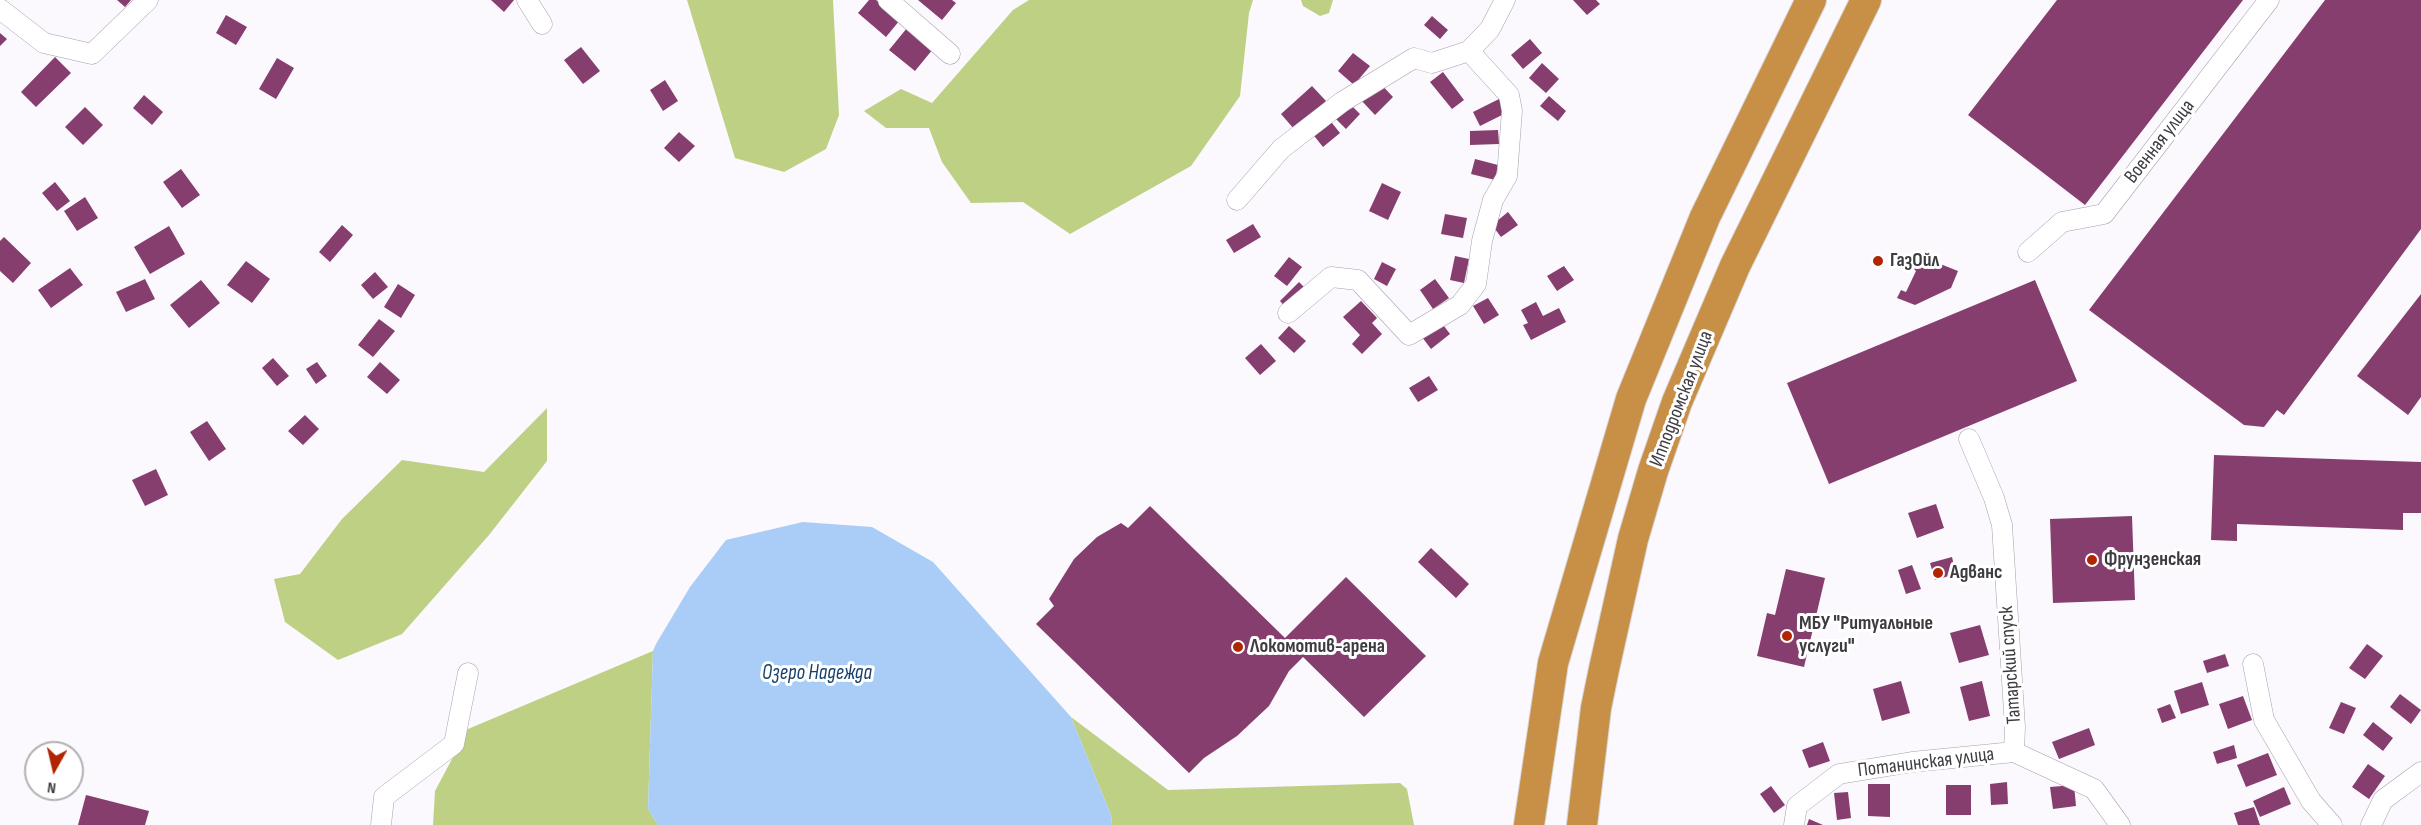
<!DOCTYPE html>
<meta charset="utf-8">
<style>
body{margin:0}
#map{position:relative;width:2421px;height:825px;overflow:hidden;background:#fbf8fe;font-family:"Sofia Sans Condensed",sans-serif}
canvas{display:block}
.north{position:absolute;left:24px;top:741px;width:60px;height:60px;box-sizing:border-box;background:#fff;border:2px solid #b2b1b3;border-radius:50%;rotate:188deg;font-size:16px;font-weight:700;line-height:24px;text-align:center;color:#3e3b41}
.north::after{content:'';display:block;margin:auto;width:21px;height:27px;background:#b12502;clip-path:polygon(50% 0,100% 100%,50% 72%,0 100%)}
</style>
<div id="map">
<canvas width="2421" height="825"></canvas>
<div class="north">N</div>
</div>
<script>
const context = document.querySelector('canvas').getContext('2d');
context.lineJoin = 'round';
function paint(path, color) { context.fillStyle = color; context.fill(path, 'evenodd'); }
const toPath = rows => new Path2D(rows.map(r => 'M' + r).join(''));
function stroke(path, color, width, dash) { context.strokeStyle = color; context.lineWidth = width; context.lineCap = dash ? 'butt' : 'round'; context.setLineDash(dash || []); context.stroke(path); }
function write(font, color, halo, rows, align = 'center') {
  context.font = font + ' "Sofia Sans Condensed",sans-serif'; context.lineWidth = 6; context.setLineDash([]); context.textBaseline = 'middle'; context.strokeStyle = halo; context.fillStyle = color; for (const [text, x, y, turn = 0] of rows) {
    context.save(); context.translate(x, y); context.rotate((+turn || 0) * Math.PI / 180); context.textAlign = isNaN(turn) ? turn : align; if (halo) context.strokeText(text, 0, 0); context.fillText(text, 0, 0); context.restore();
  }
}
paint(toPath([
 [687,0,833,0,839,115,826,149,784,172,735,158],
 [1029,0,1253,0,1249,13,1240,96,1191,166,1070,234,1023,202,971,203,942,162,929,128,886,128,864,111,901,89,932,103,1013,10],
 [1301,0,1333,0,1329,13,1320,16,1303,6],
 [547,408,547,461,489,535,402,634,338,660,285,622,274,579,300,574,342,519,402,460,484,472],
 [653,651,648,809,658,825,433,825,435,791,468,729],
 [1071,717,1168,790,1400,783,1407,789,1414,825,1112,825,1111,815]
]), '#bed083');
paint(toPath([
 [803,522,872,527,933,562,1071,717,1111,815,1112,825,658,825,648,809,653,651,656,644,690,587,726,540]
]), '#a9cdf6');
paint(toPath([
 [117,0,131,0,125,7],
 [491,0,514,0,504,12],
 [869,0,876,0,900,20,886,37,858,13],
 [918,0,952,0,956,3,942,20],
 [1573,0,1596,0,1600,4,1587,15],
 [2057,0,2243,0,2085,205,1968,115],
 [2325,0,2421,0,2421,229,2284,415,2277,410,2264,427,2244,425,2089,310],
 [226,15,247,27,236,45,216,33],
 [1432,16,1448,30,1440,39,1424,25],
 [907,28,933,49,915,71,889,50],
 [0,33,7,39,0,46],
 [1530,39,1542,53,1523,69,1511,55],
 [581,47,600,71,583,84,564,60],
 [1353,53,1370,66,1354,85,1338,71],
 [55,57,71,73,36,107,21,92],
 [277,58,294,68,276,99,259,89],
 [1542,63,1559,79,1546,93,1529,78],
 [1443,72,1464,100,1452,109,1430,82],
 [665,80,678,101,663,111,650,90],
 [1378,81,1393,97,1375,115,1360,99],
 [1312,86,1326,101,1294,129,1281,114],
 [144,95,163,112,152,125,133,108],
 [1549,96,1566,111,1558,121,1540,106],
 [1499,99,1506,113,1480,126,1473,112],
 [1350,104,1360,114,1346,129,1335,118],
 [85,107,103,125,83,145,65,127],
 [1328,118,1340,133,1323,147,1311,132],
 [1498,130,1499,144,1470,145,1470,131],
 [679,132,695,146,679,162,664,148],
 [1475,159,1498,165,1495,180,1471,174],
 [181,169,200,195,182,208,163,182],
 [55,182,70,201,57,211,42,193],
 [1382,183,1401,192,1388,220,1369,211],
 [85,197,98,218,77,231,64,211],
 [1508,212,1518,225,1501,237,1492,225],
 [1445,214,1467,218,1463,238,1441,234],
 [1253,224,1261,237,1234,253,1226,240],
 [342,225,353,235,330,262,319,252],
 [169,226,185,254,150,274,134,247],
 [4,237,31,263,13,283,0,271,0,241],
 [1915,254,1958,271,1951,288,1915,305,1897,298,1901,290,1906,292,1916,271,1911,266],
 [1455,256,1469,259,1464,283,1450,280],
 [1289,257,1302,267,1287,286,1274,276],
 [246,261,270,279,252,303,227,285],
 [1382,262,1396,269,1387,286,1374,279],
 [1564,266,1574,280,1557,291,1547,276],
 [70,268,83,285,51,308,38,290],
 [375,272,388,287,373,299,361,285],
 [145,279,155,299,126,312,116,292],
 [1435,279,1449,298,1433,309,1420,290],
 [201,280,220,303,189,328,170,305],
 [2035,280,2077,381,1829,484,1787,383],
 [1299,282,1307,290,1287,309,1280,301],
 [398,284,415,295,401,318,384,307],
 [2421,294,2421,397,2408,415,2357,376],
 [1488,298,1499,315,1484,324,1473,306],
 [1361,301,1377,318,1372,323,1382,334,1362,354,1352,344,1360,335,1343,317],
 [1536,302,1543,316,1559,308,1566,322,1531,340,1523,325,1528,323,1521,310],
 [379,319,395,331,373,357,358,345],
 [1441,322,1450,334,1431,349,1422,337],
 [1289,326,1306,341,1294,353,1278,338],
 [1261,344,1276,361,1260,375,1245,358],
 [273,358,289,376,277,386,262,368],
 [317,362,327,376,316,384,306,369],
 [380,362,400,380,387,394,367,377],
 [1429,376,1438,390,1418,402,1409,388],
 [305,415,319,429,303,445,288,431],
 [207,421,226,449,209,461,190,432],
 [2214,455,2421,462,2421,513,2403,513,2403,530,2237,524,2237,541,2211,540],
 [156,469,168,495,145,506,132,480],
 [1936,504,1944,528,1917,538,1908,513],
 [1150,506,1285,638,1346,577,1426,656,1364,717,1303,657,1289,671,1269,706,1237,736,1204,758,1189,773,1036,624,1054,606,1049,599,1074,559,1097,537,1121,523,1128,528],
 [2132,516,2135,600,2053,603,2050,519],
 [1431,548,1469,584,1456,598,1418,562],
 [1952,557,1956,574,1935,580,1930,563],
 [1912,565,1921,589,1906,594,1898,570],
 [1786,569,1825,578,1804,667,1757,656,1767,613,1775,615],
 [1980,625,1989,655,1959,663,1950,633],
 [2367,644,2383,656,2365,679,2349,668],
 [2225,654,2229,666,2207,673,2203,661],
 [1901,681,1910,713,1882,721,1873,689],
 [1982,681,1990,716,1969,721,1960,687],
 [2202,682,2209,705,2181,714,2174,691],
 [2400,694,2421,710,2411,724,2390,707],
 [2243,696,2252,720,2228,729,2219,704],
 [2341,702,2356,708,2344,734,2329,728],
 [2170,704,2176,718,2162,723,2157,709],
 [2373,722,2393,738,2383,751,2363,735],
 [2089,728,2095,745,2059,759,2052,742],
 [1823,742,1830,761,1809,768,1802,750],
 [2234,745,2237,758,2217,764,2213,752],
 [2268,753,2277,775,2246,787,2237,765],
 [2368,764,2385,776,2369,799,2352,787],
 [2007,782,2008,804,1991,805,1990,784],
 [1868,784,1890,784,1890,817,1868,816],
 [1946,785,1971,785,1971,815,1946,815],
 [2074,785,2076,806,2053,809,2050,787],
 [1771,786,1785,805,1774,813,1760,794],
 [2284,787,2291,804,2260,817,2253,801],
 [1848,792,1851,818,1837,820,1834,793],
 [86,795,149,811,145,825,78,825],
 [2254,807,2260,825,2238,825,2234,813],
 [1809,819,1823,825,1807,825]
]), '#863e6f');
const minor = toPath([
 [527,0,542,24],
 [888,0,950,54],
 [0,9,44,43,92,54,148,0],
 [1237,200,1281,149,1342,102,1414,58,1432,63,1469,51,1490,29,1505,0],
 [2028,252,2062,222,2104,214,2269,0],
 [1288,313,1331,277,1358,280,1409,335,1460,305,1476,284,1482,241,1493,200,1507,176,1512,111,1509,95,1469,51],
 [1969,439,1994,498,2002,525,2015,727,2014,752],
 [2253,664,2264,720,2311,801,2332,825],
 [381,825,384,797,454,744,468,673],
 [1794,825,1797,806,1839,774,1912,762,2014,752,2094,789,2120,825],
 [2371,825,2383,800,2421,772]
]);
const highway = toPath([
 [1529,825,1553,663,1631,399,1705,217,1811,0],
 [1582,825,1596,708,1604,669,1633,539,1653,471,1677,402,1735,266,1866,0]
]);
stroke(minor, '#a69fad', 21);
stroke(highway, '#d5d4d5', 32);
stroke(minor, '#fff', 20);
stroke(highway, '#c89046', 30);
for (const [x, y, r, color] of [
 [1878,261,6,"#b12502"],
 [2092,560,6,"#b12502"],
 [1938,573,6,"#b12502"],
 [1787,636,6,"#b12502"],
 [1238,647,6,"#b12502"]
]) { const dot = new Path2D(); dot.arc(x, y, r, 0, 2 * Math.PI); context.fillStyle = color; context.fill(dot); stroke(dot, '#fff', 2); }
write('20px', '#3e3b41', '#fff', [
 ["Военная улица",2160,142,-52],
 ["Ипподромская улица",1682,399,-69],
 ["Татарский спуск",2011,665,-94],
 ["Потанинская улица",1926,763,-7]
]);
write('bold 20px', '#3e3b41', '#fff', [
 ["ГазОйл",1890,261],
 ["Фрунзенская",2104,560],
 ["Адванс",1950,573],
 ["МБУ \"Ритуальные",1799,624],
 ["услуги\"",1799,647],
 ["Локомотив-арена",1250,647]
], 'left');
write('italic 21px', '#17416c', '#fff', [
 ["Озеро Надежда",817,674]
]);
</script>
